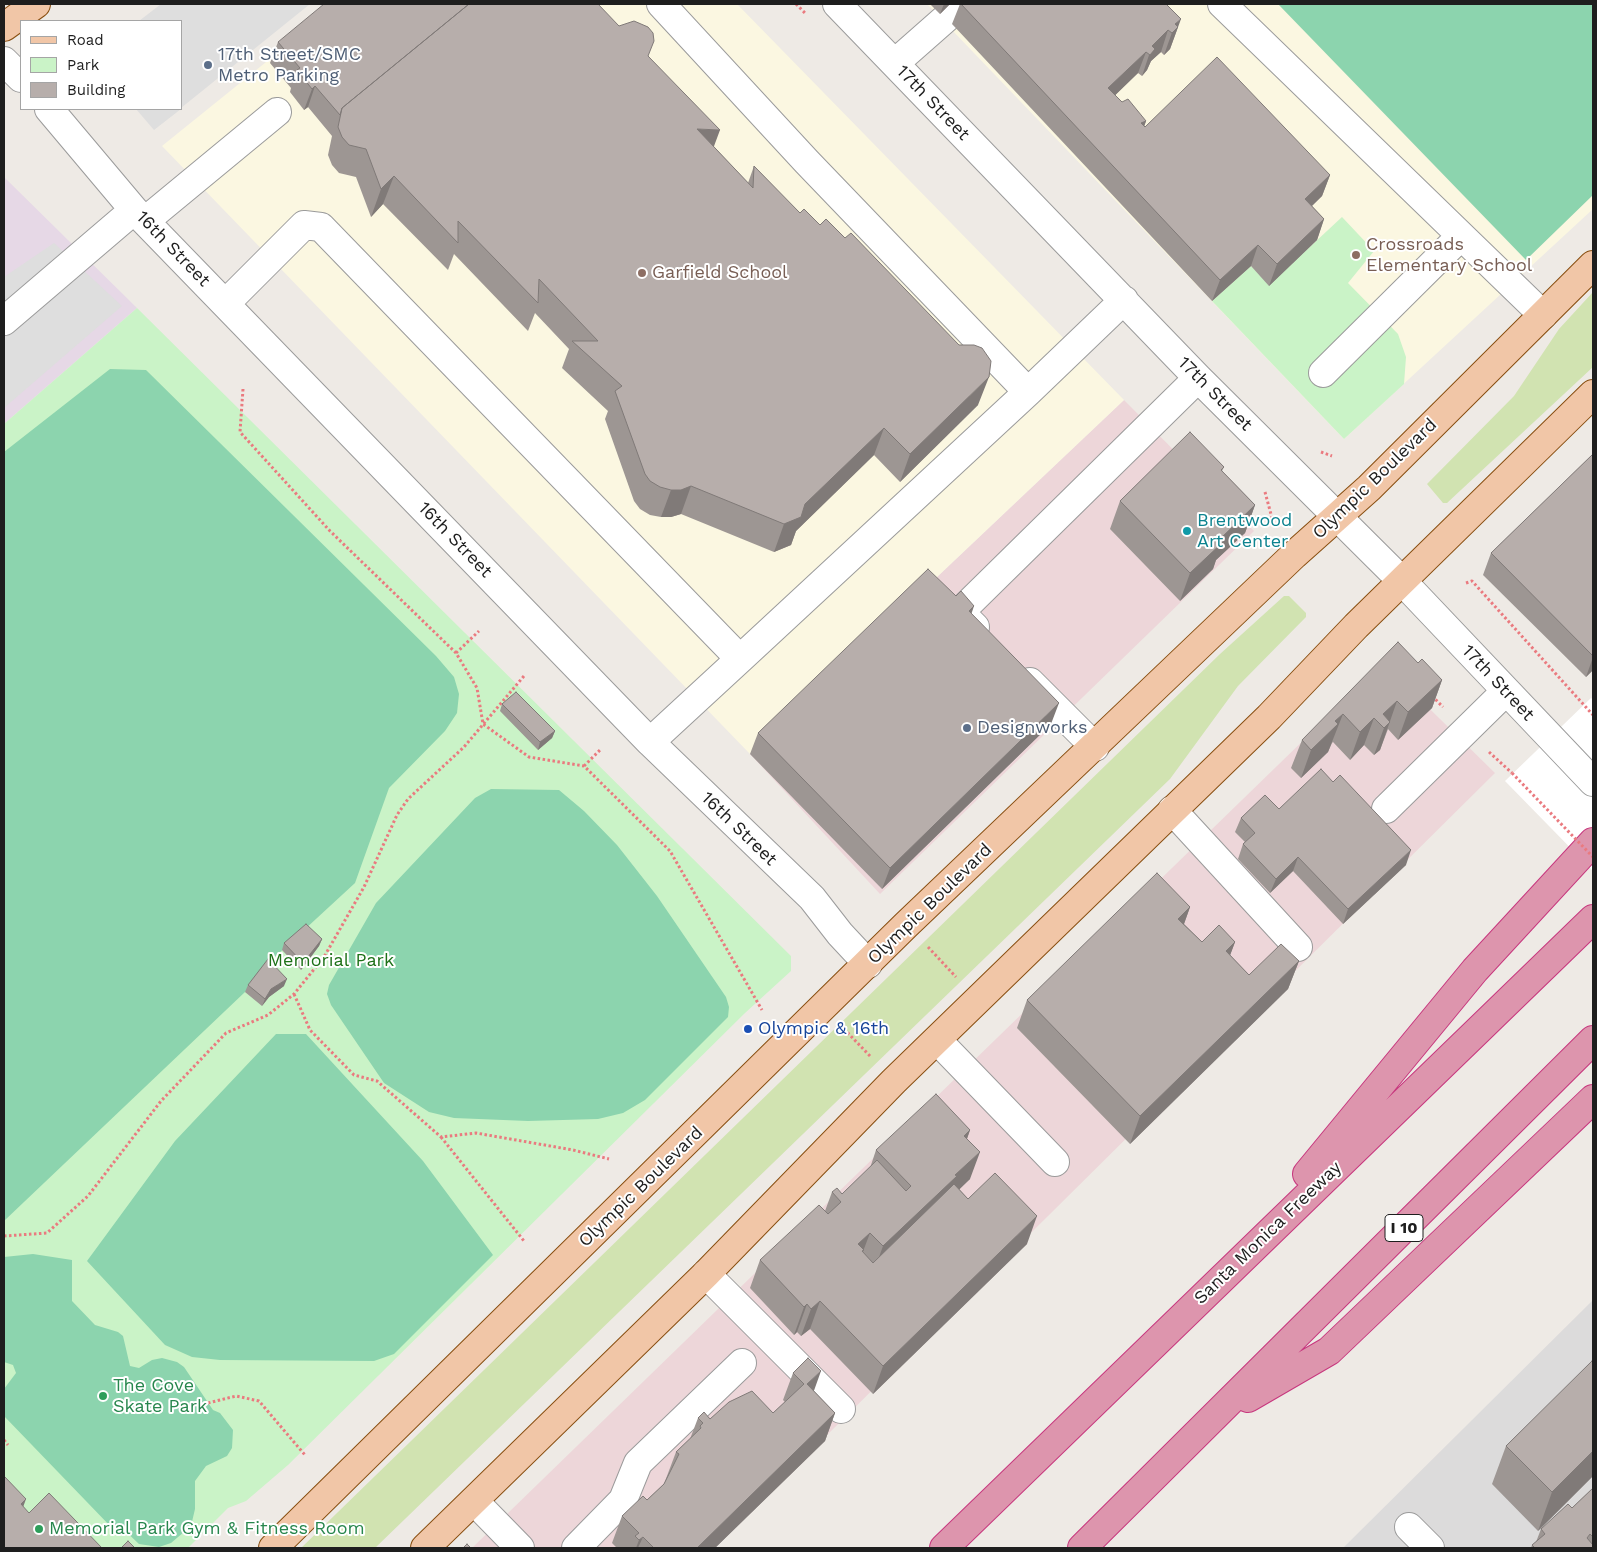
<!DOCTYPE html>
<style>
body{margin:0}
#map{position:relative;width:1597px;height:1552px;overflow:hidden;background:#eeeae5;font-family:"Work Sans",sans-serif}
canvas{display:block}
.frame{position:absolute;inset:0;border:5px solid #1e1e1e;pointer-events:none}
.legend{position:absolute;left:20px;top:20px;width:162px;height:90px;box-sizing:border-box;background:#fff;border:1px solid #a5a5a5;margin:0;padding:6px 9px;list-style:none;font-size:15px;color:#1e1e1e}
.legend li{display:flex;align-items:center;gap:10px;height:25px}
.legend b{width:25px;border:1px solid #a5a5a5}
</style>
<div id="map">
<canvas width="1597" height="1552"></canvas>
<div class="frame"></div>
<ul class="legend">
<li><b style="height:6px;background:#f1c6a7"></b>Road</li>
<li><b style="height:14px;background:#caf3c7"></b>Park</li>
<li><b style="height:14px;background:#b7aeab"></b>Building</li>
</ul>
</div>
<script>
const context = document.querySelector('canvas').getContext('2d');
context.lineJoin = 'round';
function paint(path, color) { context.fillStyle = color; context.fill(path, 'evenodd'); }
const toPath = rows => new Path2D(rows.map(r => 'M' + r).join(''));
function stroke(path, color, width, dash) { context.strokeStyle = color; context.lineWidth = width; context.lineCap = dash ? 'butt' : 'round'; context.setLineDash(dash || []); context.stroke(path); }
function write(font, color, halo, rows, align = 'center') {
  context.font = font + ' "Work Sans",sans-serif'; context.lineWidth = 4; context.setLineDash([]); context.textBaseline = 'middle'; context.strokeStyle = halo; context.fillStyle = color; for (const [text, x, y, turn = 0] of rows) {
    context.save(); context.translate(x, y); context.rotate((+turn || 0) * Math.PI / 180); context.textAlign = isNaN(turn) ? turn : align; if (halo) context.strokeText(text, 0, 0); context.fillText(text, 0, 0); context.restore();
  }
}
paint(toPath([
 [1593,1300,1593,1548,1343,1548]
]), '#dcdbdb');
paint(toPath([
 [1124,400,1254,531,880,894,750,754],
 [1383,663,1495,773,713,1548,472,1548]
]), '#edd6d9');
paint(toPath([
 [4,177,137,308,4,424]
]), '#e6d8e6');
paint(toPath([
 [338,4,737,4,1124,400,750,754,162,146],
 [927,4,1593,4,1593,209,1344,439]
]), '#fbf7e1');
paint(toPath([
 [1593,292,1593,367,1447,503,1443,503,1427,484,1514,396,1559,329],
 [1284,596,1289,596,1306,613,1306,617,1238,686,1170,779,375,1548,301,1548,1220,654]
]), '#d1e3b1');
paint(toPath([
 [1342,217,1374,251,1348,283,1398,334,1406,357,1404,384,1344,439,1212,301,1251,266,1269,285],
 [137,308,791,956,791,971,745,1013,288,1465,246,1501,228,1508,188,1548,4,1548,4,424]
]), '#caf3c7');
paint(toPath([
 [1278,4,1593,4,1593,195,1526,260],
 [110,369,146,370,436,656,454,677,459,694,457,713,445,731,389,788,355,883,265,966,245,992,4,1221,4,452],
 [491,789,559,790,584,811,617,845,657,896,726,997,729,1007,728,1017,645,1100,623,1113,598,1119,528,1121,454,1118,429,1112,384,1083,331,1005,327,994,329,985,376,903,475,798],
 [276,1034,306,1034,423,1161,493,1255,394,1354,374,1361,220,1360,192,1357,165,1345,87,1261,175,1141],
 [33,1254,72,1260,72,1301,95,1325,118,1332,123,1336,130,1366,139,1368,152,1360,162,1358,177,1362,184,1367,213,1410,220,1413,233,1430,232,1448,227,1456,206,1466,195,1481,195,1509,191,1526,171,1543,159,1547,139,1544,119,1525,113,1529,4,1416,4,1389,16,1373,13,1365,4,1362,4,1257]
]), '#8cd4ae');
paint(toPath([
 [161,4,310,4,181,108,181,21,139,21],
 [136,109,181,109,154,130],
 [54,243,122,306,4,408,4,277]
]), '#dedede');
paint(toPath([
 [1591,698,1593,700,1593,871,1505,781]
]), '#fff');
const minor = toPath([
 [661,4,807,162,1028,392],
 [837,4,1198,378,1403,582,1593,782],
 [1222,4,1543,315],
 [4,61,21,78],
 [895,63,962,4],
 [49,109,134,210,650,742,812,898,840,934,868,964],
 [145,221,277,112],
 [226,303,304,225,321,227,740,659,1028,392,1124,300],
 [4,321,134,210],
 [1323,373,1461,236],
 [975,627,960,612,1198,378],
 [1030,682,1095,747],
 [650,742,740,659],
 [1386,809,1506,691],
 [1172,810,1298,947],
 [937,1040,1055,1162],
 [706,1274,841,1409],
 [474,1501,520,1548],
 [1409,1527,1430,1548],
 [576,1548,623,1500,638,1463,742,1363]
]);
const major = toPath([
 [4,27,36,4],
 [273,1548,906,925,1294,555,1369,488,1593,265],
 [425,1548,706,1274,894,1081,1269,717,1356,626,1593,394]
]);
const highway = toPath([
 [1307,1174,1475,970,1593,842],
 [1248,1398,1329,1351,1593,1099],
 [944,1548,1593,919],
 [1082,1548,1593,1040]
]);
stroke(minor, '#9b9b9b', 30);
stroke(major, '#884e10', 30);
stroke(highway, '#c7377e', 30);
stroke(toPath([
 [796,4,806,14],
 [243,389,240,432,330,531,456,653,477,688,483,724,529,757,584,766,670,851,762,1010],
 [1321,452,1332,456],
 [1265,492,1272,518],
 [1466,583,1472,581,1593,715],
 [456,653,479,631],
 [1432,696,1443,707],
 [1489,752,1512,773],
 [584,766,600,750],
 [928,947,956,977],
 [294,994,310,1030,354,1075,377,1081,441,1137,476,1133,573,1150,609,1159],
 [844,1029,871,1057],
 [441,1137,524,1241],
 [4,1236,47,1233,88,1196,161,1101,226,1033,268,1015,294,994,324,957,364,887,397,815,408,799,464,747,524,676],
 [208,1403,236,1396,259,1401,305,1455],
 [4,1440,8,1445]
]), '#ea7a7f', 3, [2.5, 2.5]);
stroke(minor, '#fff', 28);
stroke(major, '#f1c6a7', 28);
stroke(highway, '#dd95ad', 28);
stroke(toPath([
 [1512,773,1593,857]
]), '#ea7a7f', 3, [2.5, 2.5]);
paint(toPath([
 [930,4,950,4,940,14],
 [960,4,1166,4,1178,27,1170,49,1164,55,1161,52,1151,61,1147,70,1142,76,1138,73,1115,95,1122,102,1146,121,1144,127,1330,175,1322,196,1312,206,1324,219,1317,240,1269,286,1251,266,1212,301,952,24],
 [278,42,648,56,714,147,748,183,754,166,978,405,900,482,874,455,796,531,791,545,774,552,681,514,671,517,661,517,650,515,640,509,634,501,605,419,608,411,562,368,569,349,535,313,528,331,454,254,448,270,383,204,371,217,356,177,339,173,332,165,328,155,332,136,308,107,304,110,290,92,291,88,270,63],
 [1593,454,1593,670,1586,677,1483,575,1491,553],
 [1224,467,1222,471,1255,505,1245,533,1216,560,1213,569,1180,601,1110,529,1120,501],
 [972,614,1051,724,882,889,750,754,758,733],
 [1418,663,1442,680,1432,708,1398,740,1388,729,1380,750,1374,755,1364,745,1350,760,1333,742,1332,743,1328,752,1301,778,1291,768,1302,740],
 [502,704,555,731,552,738,538,750,500,711],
 [1279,809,1406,865,1343,924,1293,871,1270,893,1238,859,1243,844,1245,842,1235,832,1241,818],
 [1190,907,1184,924,1202,942,1235,942,1230,955,1249,975,1299,961,1288,989,1130,1144,1017,1028,1027,1000],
 [322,939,319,946,301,970,282,950,284,943],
 [248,985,284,986,269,997,262,1006,245,992],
 [970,1130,967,1139,970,1179,959,1189,968,1199,1027,1244,873,1394,810,1329,801,1336,797,1332,794,1335,750,1288,760,1260,825,1211,832,1192,842,1194,870,1168,876,1150],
 [1593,1362,1593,1476,1538,1531,1492,1484,1506,1446],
 [793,1373,814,1391,835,1413,825,1441,715,1548,617,1548,612,1543,622,1516,647,1500,664,1484,676,1452,690,1439,698,1418,710,1419,773,1413,785,1402,783,1400],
 [1593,1488,1593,1548,1531,1548,1532,1545,1536,1542,1541,1529,1572,1508]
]), '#9d9693');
paint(toPath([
 [944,4,950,4,940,14],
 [1181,19,1170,49,1164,55,1175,24],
 [1168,30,1161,52,1151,61,1147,70,1142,76,1152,46],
 [1146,52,1138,73,1100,110,1108,88],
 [315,86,308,107,304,110,312,89],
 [1146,121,1138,143,1141,123],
 [697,129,720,130,710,157],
 [1330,175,1322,196,1297,220,1305,199],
 [394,176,383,204,371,217,381,189],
 [1324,219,1317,240,1269,286,1277,264],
 [1258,245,1251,266,1212,301,1220,280],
 [989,377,978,405,900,482,910,454],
 [884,428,874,455,796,531,791,545,774,552,784,524],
 [691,486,681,514,671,517,661,517,671,490],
 [1255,505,1245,533,1216,560,1213,569,1180,601,1190,573,1220,539],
 [974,606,967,627,969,611],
 [1593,657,1593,670,1586,677],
 [1442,680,1432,708,1398,740,1408,712],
 [1397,701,1380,750,1374,755,1384,728,1383,714],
 [1059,703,1051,724,882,889,890,868],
 [1343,714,1328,752,1301,778,1311,750,1335,721],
 [1374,718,1364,745,1350,760,1360,732],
 [555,731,552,738,538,750,540,742],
 [1411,850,1406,865,1343,924,1348,909],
 [1298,857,1293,871,1270,893,1276,879],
 [1190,907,1180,935,1178,919],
 [322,939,319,946,301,970,303,963],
 [1235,942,1225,969,1226,951],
 [1299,961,1288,989,1130,1144,1140,1116],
 [287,979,284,986,269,997,262,1006,265,999,271,989],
 [970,1130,960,1158,964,1136],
 [980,1152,970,1179,873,1274,883,1246,955,1175],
 [1037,1216,1027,1244,873,1394,883,1366],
 [870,1233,853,1278,858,1244],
 [820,1301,810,1329,801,1336,811,1309],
 [807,1304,797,1332,794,1335,804,1307],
 [821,1371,811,1399,807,1384],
 [835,1413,825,1441,715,1548,697,1548],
 [1593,1451,1593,1476,1538,1531,1552,1492],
 [26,1499,16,1527,21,1504],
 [643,1537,638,1548,636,1548,639,1540]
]), '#807a78');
const building = toPath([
 [324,4,469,4,342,108,340,115,315,86,312,89,297,70,300,68,278,42,324,4],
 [469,4,598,4,619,26,634,21,648,27,653,33,654,41,648,56,720,130,697,129,753,188,754,166,800,213,804,209,820,225,826,219,845,238,851,233,959,345,974,345,982,348,991,361,989,377,910,454,884,428,805,504,801,517,784,524,691,486,681,490,671,490,660,487,650,481,645,474,615,391,622,386,572,341,598,341,539,279,538,303,458,221,458,243,394,176,381,189,366,149,349,145,342,137,338,127,342,108,469,4],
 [961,4,1166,4,1181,19,1175,24,1178,27,1172,33,1168,30,1152,46,1155,49,1150,55,1146,52,1108,88,1122,102,1128,99,1146,121,1141,123,1145,127,1217,57,1330,175,1305,199,1324,219,1277,264,1258,245,1220,280,961,4],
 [1190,432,1224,467,1221,470,1255,505,1220,539,1223,542,1190,573,1120,501,1190,432],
 [1593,454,1593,656,1491,553,1593,454],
 [928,569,956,596,961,591,974,606,969,611,1059,703,890,868,758,733,928,569],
 [1398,642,1418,663,1422,659,1442,680,1408,712,1397,701,1383,714,1390,722,1384,728,1374,718,1360,732,1343,714,1335,721,1338,724,1311,750,1302,740,1398,642],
 [516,692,555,731,540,742,502,704,516,692],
 [1321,769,1333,782,1340,775,1411,850,1348,909,1298,857,1276,879,1243,844,1255,833,1241,818,1265,795,1279,809,1321,769],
 [1157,873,1190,907,1178,919,1202,942,1219,925,1235,942,1226,951,1249,975,1281,944,1299,961,1140,1116,1027,1000,1157,873],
 [306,924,322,939,303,963,284,943,306,924],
 [268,959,287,979,271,989,265,999,248,985,268,959],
 [936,1094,970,1130,964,1136,980,1152,955,1175,957,1176,883,1246,870,1233,858,1244,864,1250,862,1251,873,1263,954,1184,968,1199,995,1173,1037,1216,883,1366,820,1301,811,1309,807,1304,804,1307,760,1260,819,1205,828,1214,841,1202,832,1192,837,1188,842,1194,877,1160,906,1191,911,1186,876,1150,936,1094],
 [808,1358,821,1371,807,1384,835,1413,697,1548,654,1548,643,1537,639,1540,635,1536,639,1533,622,1516,643,1496,647,1500,664,1484,679,1454,676,1452,701,1428,700,1426,703,1423,698,1418,704,1412,710,1419,729,1402,752,1391,773,1413,804,1384,793,1373,808,1358],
 [1592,1361,1593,1362,1593,1451,1552,1492,1506,1446,1592,1361],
 [4,1476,26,1499,21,1504,29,1513,49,1493,102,1548,4,1548,4,1476],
 [1593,1488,1593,1537,1590,1534,1587,1538,1593,1545,1593,1547,1592,1548,1535,1548,1532,1545,1545,1534,1541,1529,1568,1504,1572,1508,1593,1488],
 [128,1541,135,1548,121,1548,128,1541],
 [467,1544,471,1548,463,1548,467,1544]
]);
paint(building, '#b7aeab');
stroke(building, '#807a78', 1);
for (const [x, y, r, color] of [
 [208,65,5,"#5c6f8a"],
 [1356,255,5,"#8d6e63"],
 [642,273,5,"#8d6e63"],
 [1187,531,5,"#0f9aa8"],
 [967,728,5,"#5c6f8a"],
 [748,1029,5,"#1a4fb4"],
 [103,1396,5,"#2e9e5b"],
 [39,1529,5,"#2e9e5b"]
]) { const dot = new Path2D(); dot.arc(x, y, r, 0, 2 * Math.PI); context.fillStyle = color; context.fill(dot); stroke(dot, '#fff', 2); }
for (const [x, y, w] of [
 [1404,1228,38]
]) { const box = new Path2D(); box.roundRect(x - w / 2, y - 13.5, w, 27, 4); context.fillStyle = '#fff'; context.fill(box); stroke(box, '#1e1e1e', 1); }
write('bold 16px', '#1e1e1e', null, [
 ["I 10",1404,1228]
]);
write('18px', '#4e5e75', '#fff', [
 ["17th Street/SMC",218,55],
 ["Metro Parking",218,76],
 ["Designworks",977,728]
], 'left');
write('18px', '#1e1e1e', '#fff', [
 ["17th Street",933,103,46],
 ["16th Street",173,249,46],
 ["17th Street",1215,394,45],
 ["Olympic Boulevard",1375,479,-44],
 ["16th Street",455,540,46],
 ["17th Street",1498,683,47],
 ["16th Street",739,829,44],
 ["Olympic Boulevard",930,904,-44],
 ["Olympic Boulevard",641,1187,-44],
 ["Santa Monica Freeway",1268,1233,-44]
]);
write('18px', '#785e54', '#fff', [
 ["Crossroads",1366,245],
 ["Elementary School",1366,266],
 ["Garfield School",652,273]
], 'left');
write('18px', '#0d838f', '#fff', [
 ["Brentwood",1197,521],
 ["Art Center",1197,542]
], 'left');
write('18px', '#1d7118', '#fff', [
 ["Memorial Park",331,961]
]);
write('18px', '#164399', '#fff', [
 ["Olympic & 16th",758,1029]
], 'left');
write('18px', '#27864d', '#fff', [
 ["The Cove",113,1386],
 ["Skate Park",113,1407],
 ["Memorial Park Gym & Fitness Room",49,1529]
], 'left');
</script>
